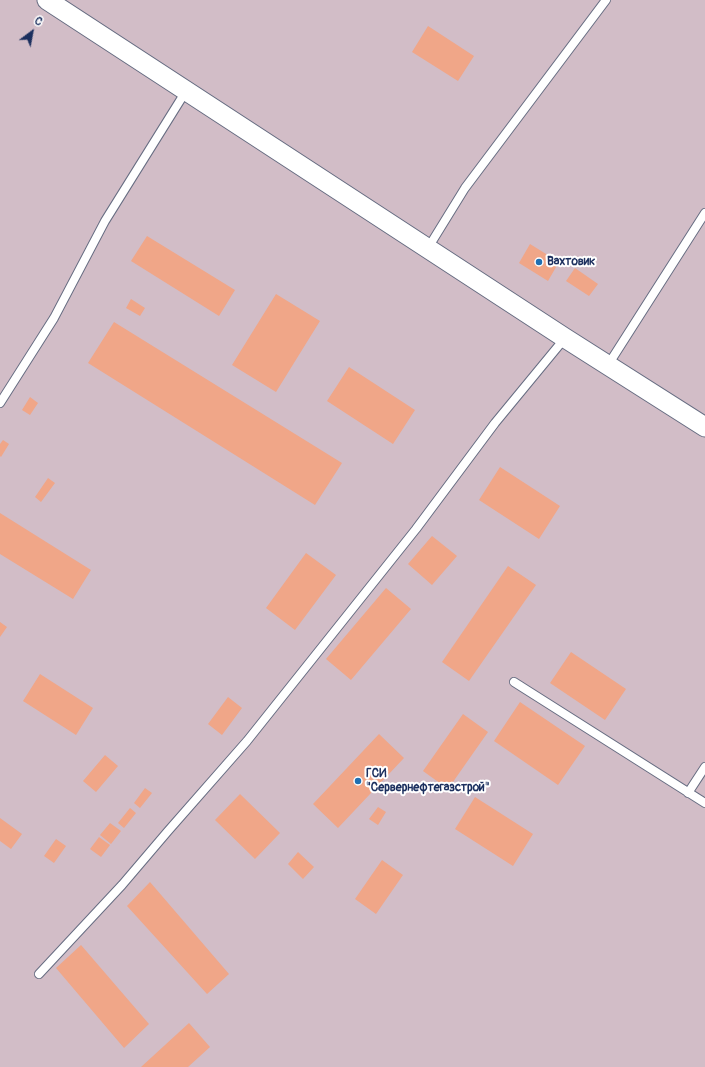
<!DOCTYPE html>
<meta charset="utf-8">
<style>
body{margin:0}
#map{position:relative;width:705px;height:1067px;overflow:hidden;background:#f5e0c5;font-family:Pangolin,sans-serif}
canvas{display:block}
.north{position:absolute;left:12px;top:12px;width:40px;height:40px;-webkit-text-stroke:3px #fff;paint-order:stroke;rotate:32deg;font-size:11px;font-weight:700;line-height:16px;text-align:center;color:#1b2f5e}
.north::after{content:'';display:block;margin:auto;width:14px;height:18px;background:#1b2f5e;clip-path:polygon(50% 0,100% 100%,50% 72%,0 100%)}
</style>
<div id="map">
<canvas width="705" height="1067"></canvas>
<div class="north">С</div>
</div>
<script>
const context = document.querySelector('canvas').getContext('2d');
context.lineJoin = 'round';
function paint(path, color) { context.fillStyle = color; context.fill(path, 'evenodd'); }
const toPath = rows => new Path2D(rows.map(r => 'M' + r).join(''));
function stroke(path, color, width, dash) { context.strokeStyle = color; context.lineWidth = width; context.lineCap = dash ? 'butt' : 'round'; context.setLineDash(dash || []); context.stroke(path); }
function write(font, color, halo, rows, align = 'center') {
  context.font = font + ' Pangolin,sans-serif'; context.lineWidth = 4; context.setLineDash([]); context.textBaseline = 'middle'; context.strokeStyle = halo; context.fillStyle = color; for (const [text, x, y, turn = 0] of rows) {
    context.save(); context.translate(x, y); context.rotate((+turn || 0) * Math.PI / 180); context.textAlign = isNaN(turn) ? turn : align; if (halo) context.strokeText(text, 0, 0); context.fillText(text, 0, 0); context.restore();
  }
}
paint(toPath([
 [0,0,705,0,705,1067,0,1067]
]), '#d2bdc7');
paint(toPath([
 [428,26,474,56,458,81,412,52],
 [147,236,235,290,219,316,131,261],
 [530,244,559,262,548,281,519,263],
 [575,268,598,284,589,296,566,281],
 [276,294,320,321,276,392,232,365],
 [131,299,145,308,140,316,126,308],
 [114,322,342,463,315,505,88,363],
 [349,367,415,410,393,444,327,401],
 [30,397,38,403,30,415,22,410],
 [3,440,9,444,1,457,0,456,0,444],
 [500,467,560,506,539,539,479,500],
 [48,478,55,483,41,502,35,497],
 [0,513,91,570,73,599,0,554],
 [432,536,457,556,432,585,408,564],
 [306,553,336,575,295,630,266,608],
 [508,566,536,585,469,681,442,662],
 [386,588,411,609,351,680,326,659],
 [0,622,7,627,0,637],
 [571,652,626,689,605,720,550,683],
 [40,674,93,708,76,735,23,701],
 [228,697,242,708,222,735,208,724],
 [520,702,585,746,558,785,494,741],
 [463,714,488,732,448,789,423,771],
 [379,734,404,758,338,828,313,804],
 [105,755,118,766,96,792,83,781],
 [145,788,152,793,140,808,134,803],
 [240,794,280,833,255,859,215,820],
 [475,797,533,834,513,866,455,829],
 [378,807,386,812,378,825,369,819],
 [130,808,136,813,124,828,118,823],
 [0,818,22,834,11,849,0,841],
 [110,823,121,831,111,844,100,835],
 [99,837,110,845,101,857,90,849],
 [56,839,66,846,54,863,44,856],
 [298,852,314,867,303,879,288,864],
 [382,860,403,875,376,914,355,899],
 [150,882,229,974,207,994,127,906],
 [81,945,149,1024,124,1048,56,968],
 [189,1023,210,1047,188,1067,141,1067]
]), '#f0a688');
const service = toPath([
 [428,248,465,188,606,0],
 [608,365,705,213],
 [0,403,54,318,105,221,186,91],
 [514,682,705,803],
 [688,793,705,767],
 [39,974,122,885,168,831,247,741,416,529,495,423,565,338]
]);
const tertiary = toPath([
 [47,0,565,338,705,427]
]);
stroke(service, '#676d82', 10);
stroke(tertiary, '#676d82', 21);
stroke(service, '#fff', 8);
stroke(tertiary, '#fff', 19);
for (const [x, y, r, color] of [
 [539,262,4,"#1f6fb2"],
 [358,781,4,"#1f6fb2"]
]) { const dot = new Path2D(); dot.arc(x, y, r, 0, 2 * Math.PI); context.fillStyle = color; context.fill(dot); stroke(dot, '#fff', 1.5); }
write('bold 12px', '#1b2f5e', '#fff', [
 ["Вахтовик",547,262],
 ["ГСИ",366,774],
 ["\"Сервернефтегазстрой\"",366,788]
], 'left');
</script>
